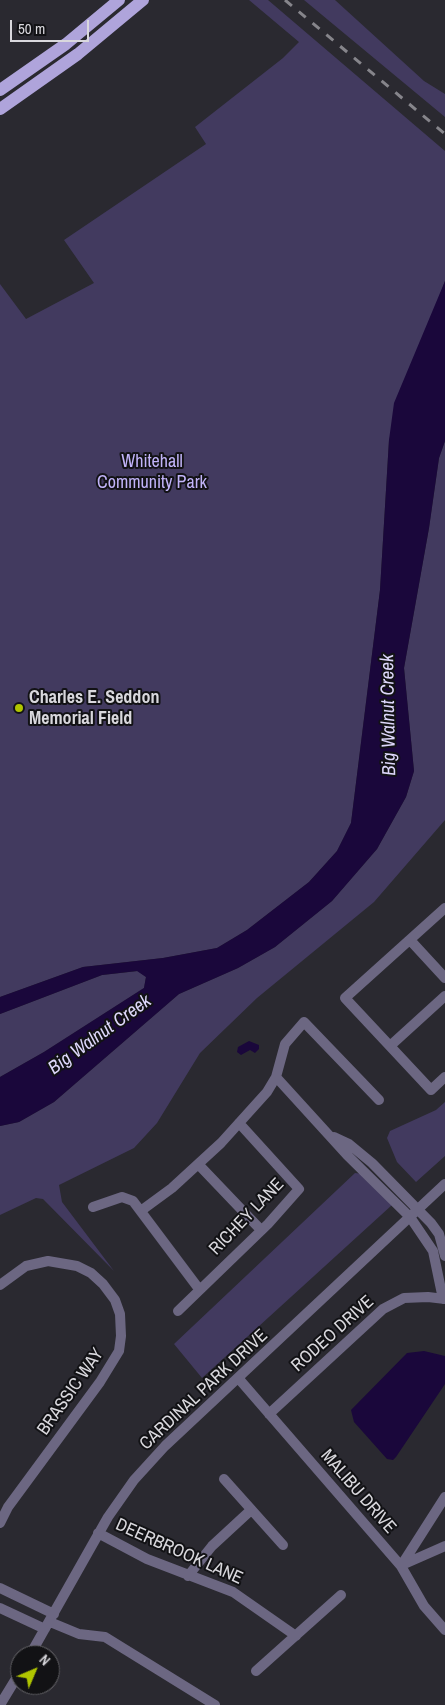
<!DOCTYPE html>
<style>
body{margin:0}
#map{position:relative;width:445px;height:1705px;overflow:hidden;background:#2a2930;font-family:"Archivo Narrow",sans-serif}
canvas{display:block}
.north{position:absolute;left:10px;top:1645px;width:50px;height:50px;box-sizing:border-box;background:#121215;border:1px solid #626165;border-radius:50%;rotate:45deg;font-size:14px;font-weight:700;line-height:20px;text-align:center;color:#d9d8dd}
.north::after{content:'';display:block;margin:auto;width:18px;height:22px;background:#b0c500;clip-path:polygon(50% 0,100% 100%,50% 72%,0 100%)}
.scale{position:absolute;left:10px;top:20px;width:79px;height:22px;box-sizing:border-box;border:2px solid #d9d8dd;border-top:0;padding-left:6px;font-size:15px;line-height:18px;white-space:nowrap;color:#d9d8dd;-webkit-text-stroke:4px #121215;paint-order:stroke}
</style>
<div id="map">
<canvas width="445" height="1705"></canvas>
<div class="north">N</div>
<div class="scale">50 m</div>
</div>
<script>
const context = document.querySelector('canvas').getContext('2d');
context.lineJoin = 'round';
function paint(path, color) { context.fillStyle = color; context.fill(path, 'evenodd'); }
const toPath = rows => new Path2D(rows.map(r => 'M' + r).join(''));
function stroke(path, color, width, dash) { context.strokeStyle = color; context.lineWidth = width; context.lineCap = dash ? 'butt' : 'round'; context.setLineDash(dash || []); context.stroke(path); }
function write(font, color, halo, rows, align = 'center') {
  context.font = font + ' "Archivo Narrow",sans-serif'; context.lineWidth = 4; context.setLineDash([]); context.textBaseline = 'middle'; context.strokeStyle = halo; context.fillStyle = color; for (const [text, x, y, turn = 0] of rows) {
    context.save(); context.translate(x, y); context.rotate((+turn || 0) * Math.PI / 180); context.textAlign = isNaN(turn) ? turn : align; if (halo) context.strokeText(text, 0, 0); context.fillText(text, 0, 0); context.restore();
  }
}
paint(toPath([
 [249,0,268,0,445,151,445,281,389,440,380,590,351,823,337,851,309,882,247,930,217,948,163,958,83,967,0,997,0,284,26,319,94,283,64,240,206,144,195,127,283,58,299,42],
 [304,0,335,0,424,81,445,94,445,117],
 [445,441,445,820,374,902,257,998,200,1053,157,1123,134,1148,59,1185,62,1202,114,1271,43,1199,36,1198,0,1215,0,1126,19,1122,54,1102,179,994,238,968,275,947,332,901,377,849,406,797,414,771,404,668,429,528,439,458],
 [138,971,146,977,144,988,44,1052,0,1077,0,1014,102,975],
 [445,1102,445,1156,416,1182,397,1162,387,1138,390,1131,436,1110],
 [355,1173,363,1174,392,1205,202,1378,174,1344]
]), '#423a5f');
paint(toPath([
 [445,281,445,441,439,458,429,528,404,668,414,771,406,797,377,849,332,901,275,947,238,968,179,994,54,1102,19,1122,0,1126,0,1077,44,1052,144,988,146,977,137,971,102,975,0,1014,0,997,83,967,163,958,217,948,247,930,309,882,337,851,351,823,380,590,389,440,394,403],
 [249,1041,259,1045,259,1049,255,1053,250,1050,241,1055,237,1052,238,1047],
 [424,1351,445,1356,445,1384,396,1457,393,1460,387,1459,354,1422,351,1410,407,1353]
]), '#1a073b');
stroke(toPath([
 [445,908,345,998,431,1090,445,1077],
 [410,940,445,978],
 [390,1046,445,996],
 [276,1077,347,1155,410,1217,433,1251,443,1299],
 [334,1137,349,1144,372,1163,431,1223,439,1234,445,1256],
 [198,1164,261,1230],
 [93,1207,122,1197,133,1201,199,1289],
 [142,1210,172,1188,221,1143,267,1092,276,1077,285,1044,304,1022,379,1100],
 [0,1285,26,1266,48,1261,77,1266,91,1273,103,1284,115,1300,120,1314,121,1336,119,1351,100,1382,8,1507,0,1523],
 [178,1311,268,1224,299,1189,239,1123],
 [239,1379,401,1566,424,1606,445,1630],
 [269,1414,383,1309,404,1298,428,1297,445,1299],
 [224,1479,283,1545],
 [98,1533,147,1559,233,1592,296,1636],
 [402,1565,445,1546],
 [401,1566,445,1497],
 [188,1576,212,1546,251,1510],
 [0,1588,54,1614],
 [0,1608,45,1629],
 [50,1622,79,1634,105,1637,215,1705],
 [30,1655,108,1517,134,1480,165,1446,445,1184],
 [256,1671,341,1595],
 [0,1705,20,1672]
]), '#6c6782', 10);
stroke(toPath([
 [0,90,66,44,119,0],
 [0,109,78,54,143,0]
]), '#afa4db', 12);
stroke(toPath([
 [285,0,445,134]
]), '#86858b', 3, [9, 9]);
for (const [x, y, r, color] of [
 [19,708,5,"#b0c500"]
]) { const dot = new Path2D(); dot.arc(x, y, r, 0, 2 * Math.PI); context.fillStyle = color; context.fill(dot); stroke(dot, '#121215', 2); }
write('18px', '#c2b4f9', '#121215', [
 ["Whitehall",152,462],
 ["Community Park",152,483]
]);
write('bold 18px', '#d9d8dd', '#121215', [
 ["Charles E. Seddon",29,698],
 ["Memorial Field",29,719]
], 'left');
write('18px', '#d9d8dd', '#121215', [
 ["RICHEY LANE",247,1217,-46],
 ["RODEO DRIVE",333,1334,-42],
 ["CARDINAL PARK DRIVE",204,1390,-43],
 ["BRASSIC WAY",71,1392,-55],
 ["MALIBU DRIVE",358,1492,49],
 ["DEERBROOK LANE",179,1552,24]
]);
write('italic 19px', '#ddd7fa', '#121215', [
 ["Big Walnut Creek",389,715,-91],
 ["Big Walnut Creek",100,1035,-36]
]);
</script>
